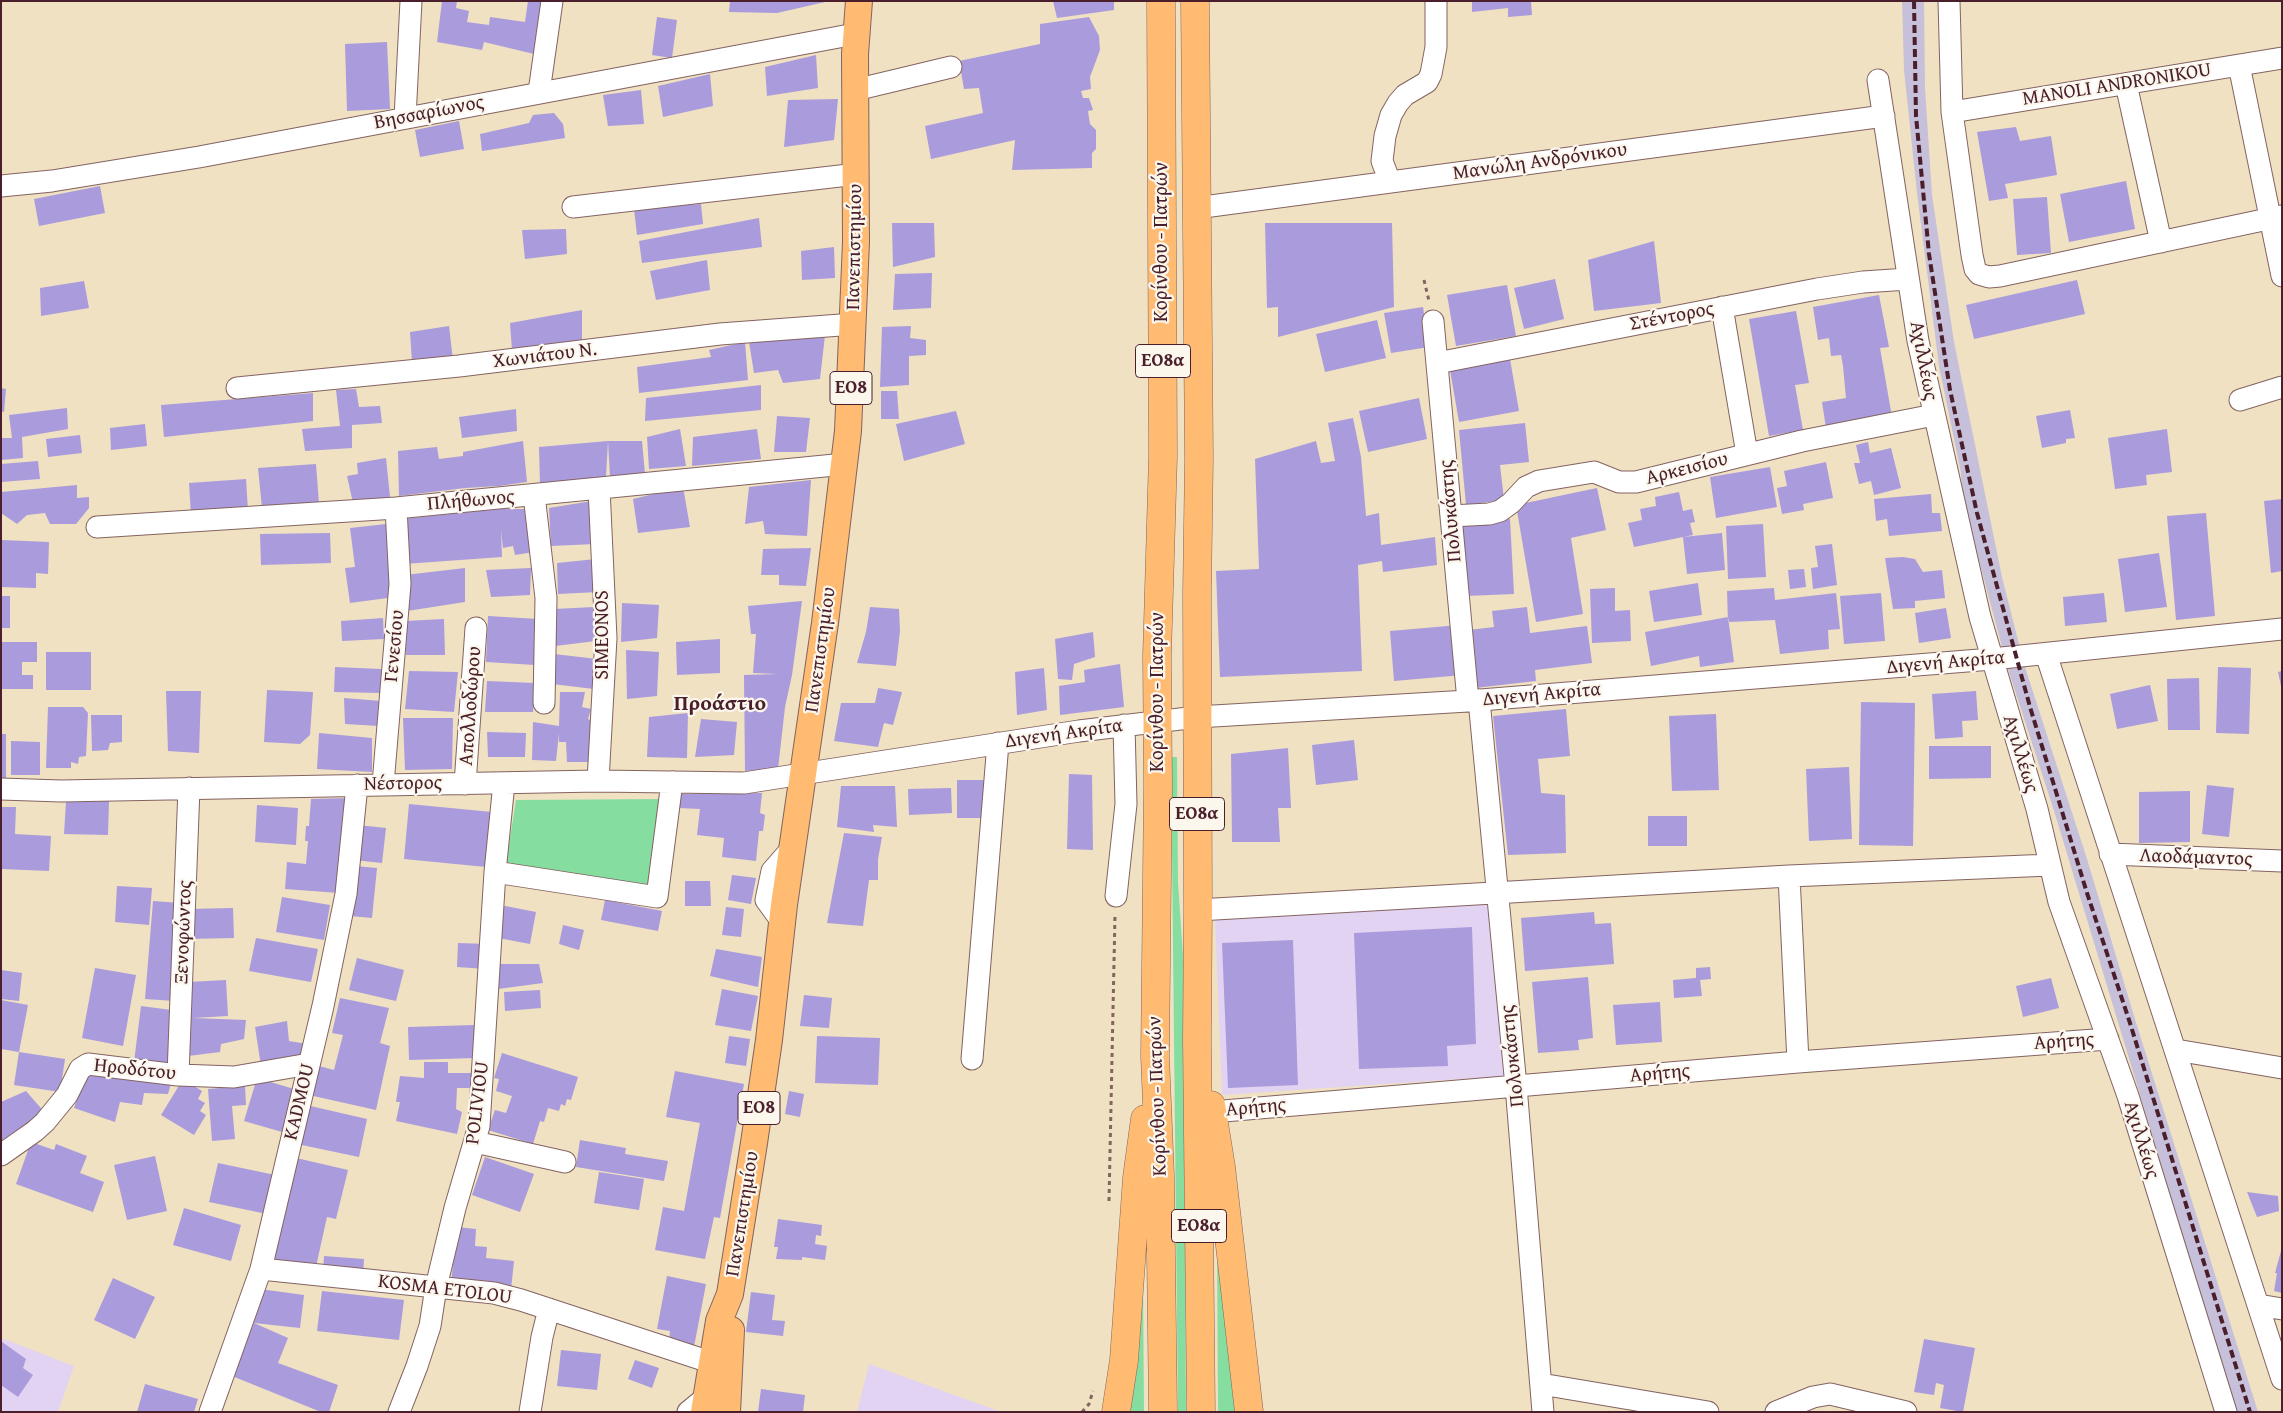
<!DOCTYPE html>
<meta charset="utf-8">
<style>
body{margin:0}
#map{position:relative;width:2283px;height:1413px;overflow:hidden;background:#efe1c2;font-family:"Gentium Book Plus",serif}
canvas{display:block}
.frame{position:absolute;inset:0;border:2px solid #4a1f2b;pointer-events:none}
</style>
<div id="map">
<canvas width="2283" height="1413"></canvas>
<div class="frame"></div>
</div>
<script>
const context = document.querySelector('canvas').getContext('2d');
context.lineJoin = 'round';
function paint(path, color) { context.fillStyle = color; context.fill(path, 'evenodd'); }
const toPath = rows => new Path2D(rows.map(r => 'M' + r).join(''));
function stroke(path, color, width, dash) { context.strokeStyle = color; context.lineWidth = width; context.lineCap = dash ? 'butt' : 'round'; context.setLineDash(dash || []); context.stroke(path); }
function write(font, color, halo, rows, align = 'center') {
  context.font = font + ' "Gentium Book Plus",serif'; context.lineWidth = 4.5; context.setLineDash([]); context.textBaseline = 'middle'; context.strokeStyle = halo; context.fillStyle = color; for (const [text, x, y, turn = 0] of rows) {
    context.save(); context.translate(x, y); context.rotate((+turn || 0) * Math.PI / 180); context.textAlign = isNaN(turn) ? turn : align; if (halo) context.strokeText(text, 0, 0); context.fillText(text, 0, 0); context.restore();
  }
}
paint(toPath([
 [1491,901,1506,1076,1222,1095,1215,917],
 [1,1338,74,1366,58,1412,1,1412],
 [869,1364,1001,1412,857,1412]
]), '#e3d3f2');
paint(toPath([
 [1902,1,1924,1,1925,88,1932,195,1954,342,2002,577,2024,664,2087,859,2134,1016,2258,1412,2236,1412,2055,814,2007,666,1962,496,1961,473,1939,366,1917,193,1904,70]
]), '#c6c0da');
paint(toPath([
 [1171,757,1177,757,1178,883,1183,955,1186,1412,1178,1412],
 [665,799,652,887,506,864,516,800],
 [1217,1238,1236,1412,1218,1412],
 [1141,1277,1143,1284,1144,1412,1127,1412]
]), '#86dda0');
paint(toPath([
 [442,1,457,1,456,8,469,11,467,22,489,25,490,17,525,22,528,1,541,1,534,54,484,42,482,50,437,42],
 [730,1,825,1,825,2,777,13,729,12],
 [1053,1,1114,1,1114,10,1057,18],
 [1472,1,1531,1,1532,15,1508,17,1508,8,1472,12],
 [657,17,677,20,672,58,652,55],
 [1089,17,1099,36,1100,50,1090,77,1091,89,1081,91,1083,98,1089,98,1093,110,1088,111,1090,124,1096,130,1096,149,1092,153,1092,168,1012,170,1015,140,931,159,925,126,983,113,979,88,964,89,959,61,1040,44,1040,24],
 [387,42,390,109,347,111,345,44],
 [816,55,818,88,767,96,765,67],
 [710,74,713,106,663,117,658,86],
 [641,90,644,124,608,126,603,95],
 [838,99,834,140,784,147,788,100],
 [554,113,563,124,565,138,482,151,480,134,529,123,533,115],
 [459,121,464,149,420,157,415,130],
 [2016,127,2020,141,2051,136,2057,175,2005,184,2008,198,1989,201,1977,132],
 [2126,181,2135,229,2069,242,2060,194],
 [100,186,105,213,39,226,34,199],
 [2047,197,2051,253,2017,255,2013,199],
 [701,204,703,224,637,235,634,209],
 [759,218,762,247,642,263,639,241],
 [892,223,934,223,935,257,893,267],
 [1265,223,1392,223,1394,307,1278,337,1278,307,1267,308],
 [566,229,567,254,525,259,522,230],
 [1654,241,1661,303,1594,311,1588,260],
 [834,247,835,278,802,280,801,251],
 [707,260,710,290,656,300,650,271],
 [932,273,931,308,893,310,895,274],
 [1555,279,1564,319,1524,329,1514,288],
 [2077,280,2085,314,1974,339,1966,305],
 [84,281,89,308,41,316,40,288],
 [1507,285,1516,336,1456,346,1447,295],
 [1879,295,1889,347,1880,348,1892,417,1826,428,1822,402,1846,398,1843,366,1841,355,1831,356,1829,338,1818,340,1813,307],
 [1423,307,1429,347,1391,353,1384,313],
 [582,310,582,344,512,350,510,323],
 [1796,311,1809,383,1795,385,1803,430,1769,436,1749,319],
 [1377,320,1386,358,1325,372,1316,334],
 [449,326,453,360,412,362,410,332],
 [911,326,910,338,926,340,926,355,909,356,909,385,880,387,882,327],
 [825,335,820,379,783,383,778,370,754,373,749,342],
 [745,342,748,380,639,393,637,367,711,357,709,350],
 [1510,359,1519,411,1459,422,1450,370],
 [761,385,761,410,645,421,646,398],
 [1,388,6,389,4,412,1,411],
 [356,389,359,407,380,406,382,423,352,425,352,448,305,451,302,429,340,426,336,390],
 [881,391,897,391,899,419,881,419],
 [313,393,313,421,164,437,161,405],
 [1419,398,1427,439,1368,452,1359,411],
 [67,408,68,429,22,437,23,458,1,460,1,438,12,438,9,415],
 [516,409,517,431,462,438,459,417],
 [2070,410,2075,438,2066,439,2066,443,2042,448,2036,416],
 [956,411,965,444,904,461,896,424],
 [777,416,810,418,806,452,774,452],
 [1353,418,1361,457,1366,516,1379,513,1381,545,1435,537,1437,565,1383,572,1382,561,1358,565,1362,671,1220,677,1216,571,1259,569,1255,459,1316,441,1321,463,1335,461,1328,423],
 [1525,423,1529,462,1500,465,1504,500,1466,505,1459,430],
 [145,424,147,446,111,450,110,428],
 [680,429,686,466,649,469,647,437],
 [757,429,761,459,692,466,693,437],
 [2167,429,2172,472,2146,475,2147,485,2115,489,2108,438],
 [80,435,82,453,48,457,46,439],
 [523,441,527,482,499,486,465,488,399,496,398,451,437,447,439,459,463,456,463,452],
 [608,441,642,441,645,474,610,477],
 [608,441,606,477,540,485,539,447],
 [1868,442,1870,453,1891,448,1901,488,1874,495,1871,481,1859,484,1854,463,1860,463,1856,445],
 [386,458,390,497,353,503,347,476,358,474,357,463],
 [38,461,40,479,1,482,1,464],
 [1826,462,1833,498,1803,504,1804,510,1782,514,1777,488,1787,486,1784,471],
 [316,464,319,504,262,508,258,468],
 [1770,467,1777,507,1716,518,1710,477],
 [246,479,248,511,191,515,189,483],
 [811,480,807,536,765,534,763,521,745,524,749,487],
 [77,485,77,498,89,497,89,508,76,524,50,524,45,513,27,515,17,524,1,513,1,492],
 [683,487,690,527,638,533,633,499],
 [1597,488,1606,530,1571,538,1583,614,1536,622,1516,505],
 [1679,492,1683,511,1692,509,1695,522,1690,523,1693,535,1634,547,1628,523,1642,520,1640,509,1656,506,1655,497],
 [1931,494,1932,513,1940,513,1942,531,1889,536,1887,519,1876,521,1874,499],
 [2282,499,2282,571,2271,573,2264,501],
 [592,501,595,544,551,546,549,508],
 [499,509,527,509,534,552,515,555,513,546,503,548,501,530,502,557,404,564,401,519],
 [2206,513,2215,616,2176,620,2167,516],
 [1510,519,1514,594,1465,596,1461,522],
 [386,524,395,597,350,603,345,568,355,567,350,528],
 [1763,524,1766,577,1728,579,1726,526],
 [330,533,331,563,261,565,260,534],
 [1722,533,1725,570,1687,574,1683,537],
 [2,540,49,542,48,574,36,573,36,588,1,587],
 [1832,544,1837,585,1813,589,1811,568,1818,567,1815,546],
 [811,548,806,586,779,585,779,575,761,575,763,549],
 [2159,553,2167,607,2125,612,2118,559],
 [1903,557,1915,559,1923,572,1942,570,1945,598,1915,601,1915,608,1893,609,1885,558],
 [596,559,598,592,558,594,557,563],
 [465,568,465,602,407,611,405,575],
 [531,568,530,595,491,597,486,570],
 [1804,569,1806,587,1790,589,1788,570],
 [1698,583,1702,615,1654,622,1649,591],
 [1615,588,1615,611,1630,610,1631,641,1592,643,1590,589],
 [1774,588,1775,600,1836,593,1840,629,1828,630,1829,649,1780,654,1775,620,1728,622,1727,591],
 [1881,593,1885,641,1844,644,1840,596],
 [2104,593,2107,622,2065,626,2063,597],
 [1,596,10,596,10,628,1,628],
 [802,601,792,675,785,707,778,769,745,771,744,675,778,674,753,673,756,634,751,634,748,606],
 [622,603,659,605,657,638,621,642],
 [594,607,596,641,555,646,554,609],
 [870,607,899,609,900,631,896,666,857,663,866,632],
 [1527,607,1530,633,1587,626,1592,663,1535,670,1536,681,1475,688,1469,630,1494,627,1492,611],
 [1946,608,1951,638,1919,643,1915,613],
 [488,616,538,619,535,665,486,662],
 [1728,617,1734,662,1700,667,1699,656,1651,666,1645,632],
 [383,618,384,639,342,641,341,621],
 [444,619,445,655,406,655,405,621],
 [1459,625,1463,675,1394,681,1390,631],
 [1093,632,1095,657,1074,664,1072,680,1058,679,1055,639],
 [720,639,720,673,677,675,676,642],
 [1,642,37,642,37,662,22,662,22,675,33,675,33,689,1,689],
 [626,650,659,652,657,696,627,699],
 [46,652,91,652,91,690,46,690],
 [554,654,597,659,594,689,552,684],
 [1120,664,1124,707,1060,715,1059,686,1085,682,1084,670],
 [335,667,381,669,381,693,334,692],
 [2218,667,2251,668,2249,734,2216,733],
 [1044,668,1047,710,1017,715,1015,672],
 [409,671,458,672,454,712,405,709],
 [2282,671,2282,686,2281,686,2278,672],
 [2199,678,2200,730,2168,730,2167,679],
 [487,681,535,683,533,712,485,712],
 [2150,685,2158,721,2117,729,2110,694],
 [878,688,902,692,893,725,884,723,878,747,834,741,841,703,875,703],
 [267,690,313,692,310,735,300,744,264,742],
 [166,691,201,691,199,753,168,751],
 [1976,691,1978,720,1962,721,1963,737,1935,739,1932,694],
 [560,692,585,692,582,707,591,709,588,719,596,723,593,762,567,762,566,742,559,742,559,733,556,761,532,760,533,722,559,726],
 [344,698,381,701,379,726,345,724],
 [1861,702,1915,703,1913,846,1859,845],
 [48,707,83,707,88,713,86,756,79,757,78,764,71,762,71,768,46,768],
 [1566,709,1570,756,1538,759,1541,793,1565,795,1566,853,1508,855,1493,716],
 [688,713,687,758,647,757,649,717],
 [1716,714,1719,790,1672,791,1669,716],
 [91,715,122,715,122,742,110,743,108,750,92,751],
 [403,718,453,718,452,769,405,770],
 [701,719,737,722,734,755,695,757],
 [487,732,526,733,525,757,488,757],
 [319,733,372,738,372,772,317,769],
 [1,734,6,734,6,779,1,779],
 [1354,740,1358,780,1316,785,1312,745],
 [11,741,40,742,40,775,11,775],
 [1929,746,1991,746,1991,778,1929,779],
 [1288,748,1291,808,1278,808,1280,842,1232,842,1231,754],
 [1849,767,1852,839,1809,841,1806,769],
 [1069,774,1092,775,1093,850,1067,849],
 [957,780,986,780,983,818,957,818],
 [2207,785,2234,788,2229,837,2202,834],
 [841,786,895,786,897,827,873,825,874,832,837,827],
 [951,788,952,813,909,815,908,789],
 [2190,791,2190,842,2139,843,2139,792],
 [762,793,760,813,765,815,763,831,759,831,756,861,722,857,724,838,697,835,700,809,679,808,681,794],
 [350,798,339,893,285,889,287,862,306,864,308,841,305,841,306,826,309,826,311,799],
 [109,801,108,835,64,834,66,802],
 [409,804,492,812,486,867,404,859],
 [257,805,298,808,296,845,255,842],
 [1,807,16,807,15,834,51,836,49,871,1,869],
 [1648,816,1687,816,1687,846,1648,846],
 [358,825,386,828,382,863,354,860],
 [844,833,882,837,878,859,878,880,869,880,863,926,827,923],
 [355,866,377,868,372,918,350,916],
 [732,875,756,878,751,904,728,900],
 [685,881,710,881,711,906,685,906],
 [117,886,152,888,149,925,115,922],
 [282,897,330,905,324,940,276,932],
 [605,900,662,911,658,931,601,920],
 [153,901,180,903,175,1001,145,999],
 [500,905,536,912,530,944,493,937],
 [726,907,744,909,741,937,722,935],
 [233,908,234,938,189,939,188,909],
 [1594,912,1595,924,1611,923,1614,964,1525,971,1521,918],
 [563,925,584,930,579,950,559,944],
 [1472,927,1476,1044,1447,1046,1448,1066,1359,1069,1354,933],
 [256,938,318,949,311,982,249,971],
 [1293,940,1298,1085,1228,1088,1222,943],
 [458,943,488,944,486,969,457,967],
 [716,949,762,957,758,987,710,976],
 [357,958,404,970,396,1001,349,990],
 [496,964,539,964,543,983,498,989],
 [1710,967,1711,979,1700,980,1702,996,1674,998,1673,980,1696,978,1696,968],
 [95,968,136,975,123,1046,82,1038],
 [1,970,22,973,19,1001,1,999],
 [1588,977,1593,1038,1578,1040,1579,1050,1538,1053,1532,982],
 [2051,978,2059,1008,2023,1017,2016,986],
 [226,980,228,1016,193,1018,246,1020,244,1039,221,1044,220,1052,188,1056,188,982],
 [722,989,758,996,751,1031,715,1025],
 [540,990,541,1008,505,1011,504,992],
 [804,995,832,998,829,1028,800,1026],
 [340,998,389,1008,380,1043,390,1046,376,1110,309,1095,315,1065,334,1070,343,1035,332,1033],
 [1,1000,28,1005,19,1052,1,1049],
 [1660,1002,1662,1042,1616,1045,1613,1005],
 [141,1006,179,1011,172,1067,134,1062],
 [287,1021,289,1041,307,1044,304,1063,261,1066,255,1027],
 [474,1025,475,1058,409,1060,408,1027],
 [729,1036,750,1039,746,1066,725,1063],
 [817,1036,880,1038,878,1085,815,1083],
 [19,1052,65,1059,60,1092,14,1085],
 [502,1053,578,1077,571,1100,567,1099,565,1106,561,1104,559,1111,548,1108,544,1122,540,1121,533,1144,488,1130,495,1110,506,1113,512,1096,496,1091,499,1079,494,1078],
 [424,1062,448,1062,448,1073,478,1073,479,1088,457,1088,456,1109,462,1112,457,1134,396,1121,400,1102,396,1102,400,1076,424,1078],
 [675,1071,744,1084,720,1218,714,1217,705,1259,655,1250,663,1207,684,1211,700,1123,666,1117],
 [86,1072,172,1080,168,1094,144,1093,142,1105,120,1102,115,1122,74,1108],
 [257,1078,294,1089,282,1132,244,1121],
 [183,1079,202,1091,198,1099,205,1103,200,1111,206,1115,194,1135,161,1115],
 [245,1086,246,1105,232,1106,235,1139,212,1141,208,1089],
 [26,1091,46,1114,1,1143,1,1102],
 [789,1091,804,1094,800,1117,785,1114],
 [306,1105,367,1119,359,1157,297,1144],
 [580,1140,626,1148,625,1154,668,1161,664,1181,576,1167],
 [31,1142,54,1150,56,1144,87,1156,80,1173,104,1182,93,1212,16,1184],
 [155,1156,167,1211,127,1220,114,1165],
 [292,1157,348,1170,336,1219,327,1217,315,1271,265,1261],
 [485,1157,534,1174,520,1212,472,1195],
 [218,1163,275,1175,267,1214,209,1202],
 [599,1172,644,1179,639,1210,594,1203],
 [2247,1192,2278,1196,2279,1211,2257,1217],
 [184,1208,241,1225,231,1261,173,1245],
 [778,1219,822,1225,821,1236,816,1235,815,1244,827,1246,825,1260,802,1257,802,1260,776,1259,778,1247,774,1247],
 [457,1227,476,1229,475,1246,487,1247,486,1258,514,1261,511,1290,451,1283],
 [2281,1251,2282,1251,2282,1293,2274,1291,2277,1273,2275,1273],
 [324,1256,364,1259,363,1276,323,1273],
 [667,1276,706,1284,693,1352,669,1343,670,1331,657,1329],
 [113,1278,155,1297,135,1339,94,1320],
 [260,1289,304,1295,300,1328,254,1323],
 [322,1291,404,1300,399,1340,317,1331],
 [751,1292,775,1295,772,1320,785,1321,783,1336,746,1332],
 [254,1323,288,1338,278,1363,338,1385,329,1412,321,1412,232,1376],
 [1924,1339,1975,1348,1963,1412,1940,1408,1944,1385,1936,1383,1934,1395,1914,1392],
 [2,1342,26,1359,23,1368,33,1375,18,1397,1,1385],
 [561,1350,601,1354,597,1390,557,1386],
 [635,1360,659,1368,652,1388,628,1379],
 [145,1384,198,1399,194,1412,137,1412],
 [761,1389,805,1395,803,1412,758,1412]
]), '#aa9bdd');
const minor = toPath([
 [1949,1,1952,112,1972,255,1975,269,1979,274,1989,277,2000,276,2282,216],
 [2239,65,2282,276],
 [1878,80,1918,341,1980,617,2037,809,2059,902,2128,1096,2226,1412],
 [2126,84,2161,242],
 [855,90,951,67],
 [539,92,552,1],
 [1952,112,2282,58],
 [405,118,411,1],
 [1390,182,1382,161,1385,136,1391,115,1398,103,1405,95,1427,82,1431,74,1436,47,1436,1],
 [1,186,52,181,199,157,855,34],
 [573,207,857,174],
 [1196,208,1884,116],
 [1722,307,1747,454],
 [1433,321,1468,701],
 [1437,363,1817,289,1863,282,1908,279],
 [237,388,459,366,720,334,854,324],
 [2240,400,2282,387],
 [534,495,546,598,544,703],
 [1451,516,1489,514,1500,511,1511,503,1526,487,1539,481,1594,472,1619,482,1636,482,1802,441,1934,415],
 [97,527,396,508,845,464],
 [2046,654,2282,1379],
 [1479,700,1516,1086,1543,1412],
 [598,781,606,638,599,488],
 [383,784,400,584,396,508],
 [465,784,476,628],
 [1,789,61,791,598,781,744,783,1079,731,1197,717,1468,701,1992,659,2282,629],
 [2110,854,2282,861],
 [495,872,657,897,672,782],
 [1789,876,1798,1062],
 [1116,896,1126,804,1124,725],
 [1198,910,1789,876,2050,865],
 [782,922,766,900,772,871,793,847],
 [2176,1050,2282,1068],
 [972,1059,998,743],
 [178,1075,189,788],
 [1212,1112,1798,1062,2108,1039],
 [475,1142,565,1162],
 [1,1155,35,1131,45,1122,67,1095,80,1069,88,1064,178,1075,234,1077,309,1064],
 [261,1269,494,1293,521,1300,710,1362],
 [2258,1305,2282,1309],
 [1541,1384,1708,1412],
 [210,1412,261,1269,323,1006,346,894,357,785],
 [399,1412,417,1366,430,1326,436,1287,455,1208,479,1126,495,872,504,783],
 [530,1412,542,1337,549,1309],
 [688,1412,705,1398],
 [1776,1412,1813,1397,1830,1394,1906,1412]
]);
const major = toPath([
 [704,1412,719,1321,730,1294,754,1143,769,1040,784,905,825,623,848,431,856,242,855,54,859,1],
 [727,1412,731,1330]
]);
const highway = toPath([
 [1161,1,1163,456,1157,656,1158,785,1155,1056,1160,1175,1163,1412],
 [1195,1,1199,458,1197,593,1198,910,1197,1040,1201,1412],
 [1211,1105,1221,1167,1249,1412],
 [1116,1412,1124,1360,1137,1178,1145,1119]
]);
stroke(minor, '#846360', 23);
stroke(major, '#846360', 28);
stroke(highway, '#846360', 29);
stroke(toPath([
 [1424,280,1429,301],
 [1109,1201,1115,915],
 [1082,1412,1089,1404,1093,1391]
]), '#846360', 3, [4, 4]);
stroke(minor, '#fff', 21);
stroke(major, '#febb71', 26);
stroke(highway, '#febb71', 28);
stroke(toPath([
 [1914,1,1916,116,1929,254,1950,390,1977,513,2030,707,2087,893,2130,1023,2250,1412]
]), '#4a1f2b', 4, [8, 4]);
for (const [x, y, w] of [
 [1163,361,55],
 [851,388,42],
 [1197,814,55],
 [759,1108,42],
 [1199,1226,55]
]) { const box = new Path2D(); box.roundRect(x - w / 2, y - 16.5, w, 33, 4); context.fillStyle = '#fbf7ec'; context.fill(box); stroke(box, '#4a1f2b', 1); }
write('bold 19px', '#4a1f2b', null, [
 ["ΕΟ8α",1163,361],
 ["ΕΟ8",851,388],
 ["ΕΟ8α",1197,814],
 ["ΕΟ8",759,1108],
 ["ΕΟ8α",1199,1226]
]);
write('20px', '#4a1f2b', '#fbf7ec', [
 ["MANOLI ANDRONIKOU",2117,85,-9],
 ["Βησσαρίωνος",429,113,-11],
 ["Μανώλη Ανδρόνικου",1540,162,-8],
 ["Κορίνθου - Πατρών",1162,242,-90],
 ["Πανεπιστημίου",855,247,-89],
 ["Στέντορος",1672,317,-11],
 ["Χωνιάτου Ν.",545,356,-7],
 ["Αχιλλέως",1923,361,79],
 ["Αρκεισίου",1687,469,-14],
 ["Πλήθωνος",471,501,-5],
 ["Πολυκάστης",1451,511,-95],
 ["SIMEONOS",603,635,-90],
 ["Γενεσίου",395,646,-85],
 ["Πανεπιστημίου",821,650,-82],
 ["Διγενή Ακρίτα",1946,663,-5],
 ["Κορίνθου - Πατρών",1158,692,-90],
 ["Διγενή Ακρίτα",1542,695,-5],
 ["Απολλοδώρου",471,706,-86],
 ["Διγενή Ακρίτα",1064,734,-8],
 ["Αχιλλέως",2020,754,73],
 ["Νέστορος",403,784,-1],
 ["Λαοδάμαντος",2196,858,2],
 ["Ξενοφώντος",184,932,-88],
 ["Αρήτης",2064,1042,-4],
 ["Πολυκάστης",1513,1056,-96],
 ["Ηροδότου",135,1070,6],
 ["Αρήτης",1660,1074,-5],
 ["Κορίνθου - Πατρών",1158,1096,-92],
 ["KADMOU",300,1102,-77],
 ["POLIVIOU",478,1103,-83],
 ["Αρήτης",1256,1108,-5],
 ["Αχιλλέως",2141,1140,73],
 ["Πανεπιστημίου",743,1214,-81],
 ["KOSMA ETOLOU",445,1290,7]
]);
write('bold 22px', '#4a1f2b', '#fbf7ec', [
 ["Προάστιο",720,704]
]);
</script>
